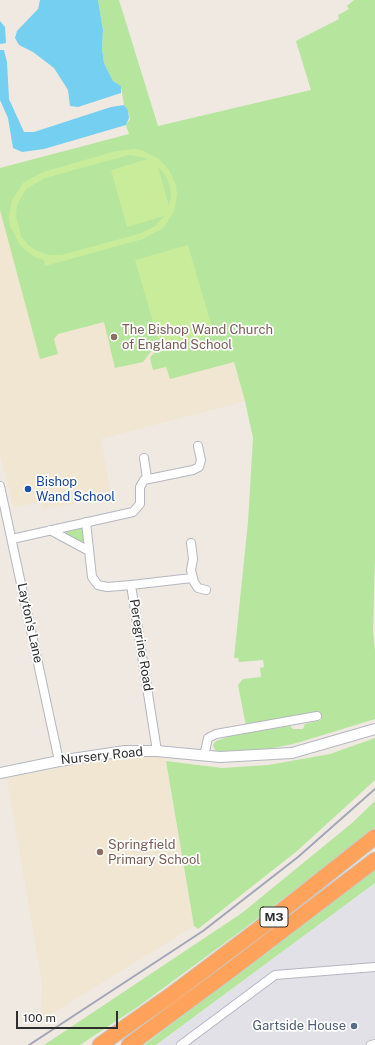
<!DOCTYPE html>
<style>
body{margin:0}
#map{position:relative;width:375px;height:1045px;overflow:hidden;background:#efe9e1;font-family:"Public Sans",sans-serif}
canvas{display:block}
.scale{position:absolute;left:16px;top:1011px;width:102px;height:18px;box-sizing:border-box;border:2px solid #2e2e2e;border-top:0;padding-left:5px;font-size:12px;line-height:14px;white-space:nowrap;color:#2e2e2e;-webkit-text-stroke:3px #fff;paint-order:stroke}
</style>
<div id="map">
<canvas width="375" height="1045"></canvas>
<div class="scale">100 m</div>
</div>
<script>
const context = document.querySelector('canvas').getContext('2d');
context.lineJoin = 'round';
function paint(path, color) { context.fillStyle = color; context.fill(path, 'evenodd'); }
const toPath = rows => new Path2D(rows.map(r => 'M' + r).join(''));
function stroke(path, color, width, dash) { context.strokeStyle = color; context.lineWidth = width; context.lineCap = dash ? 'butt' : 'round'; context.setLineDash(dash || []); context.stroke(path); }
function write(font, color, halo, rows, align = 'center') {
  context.font = font + ' "Public Sans",sans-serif'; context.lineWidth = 3.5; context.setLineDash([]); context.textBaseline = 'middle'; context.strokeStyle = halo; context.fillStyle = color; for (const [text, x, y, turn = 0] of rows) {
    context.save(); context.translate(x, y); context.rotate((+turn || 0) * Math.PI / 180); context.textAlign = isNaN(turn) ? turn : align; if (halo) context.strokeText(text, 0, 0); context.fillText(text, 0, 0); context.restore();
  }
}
paint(toPath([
 [375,883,375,1045,156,1045,175,1031]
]), '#e3e1e8');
paint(toPath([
 [163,125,245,401,101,439,111,497,42,509,41,502,14,507,0,455,0,168],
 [135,756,165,757,194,926,40,1021,42,984,7,778,104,759]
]), '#f0e6d1');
paint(toPath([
 [98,0,119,0,158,126,311,90,296,41,339,19,338,15,349,9,347,6,354,0,375,0,375,556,373,631,375,650,375,719,297,743,269,749,224,752,216,751,214,748,213,745,216,741,237,734,290,726,293,729,303,729,305,724,321,720,319,713,246,726,238,685,243,679,261,677,260,668,264,667,263,660,239,662,238,658,234,658,248,522,253,438,245,401,234,362,170,379,166,367,153,370,150,358,157,349,155,346,143,362,115,368,104,322,58,334,54,339,58,354,40,359,0,210,0,168,129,134,126,125,130,119,128,110,124,105,121,86,113,81,104,63,102,49,103,30],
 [82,525,84,542,82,543,66,535,66,530],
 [375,738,375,780,297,851,198,929,194,926,166,761,222,768,268,765,330,754],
 [375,801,375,828,249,925,139,1006,80,1045,44,1045,242,913,352,823],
 [375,868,375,883,156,1045,144,1045]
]), '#b6e59e');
paint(toPath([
 [135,149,144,151,159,159,169,170,176,185,177,195,174,212,163,228,143,239,45,266,44,260,34,257,20,245,10,226,9,217,12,200,23,183,43,172,116,151],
 [129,155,142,157,148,159,111,170,127,227,164,216,155,226,142,233,61,255,49,255,37,251,28,245,21,236,16,216,17,205,26,189,45,178],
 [158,167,165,175,170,185,171,196,169,206],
 [188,245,214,334,161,349,135,260]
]), '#c9ec9a');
paint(toPath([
 [40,0,98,0,103,30,102,49,104,63,113,81,121,86,121,93,78,107,70,106,68,90,54,68,33,52,19,45,15,38,17,31,38,9],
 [0,21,5,27,6,43,0,44],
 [0,50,4,50,7,62,9,99,24,132,34,132,111,107,124,105,128,110,129,118,126,125,44,149,22,152,13,148,8,118,0,100]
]), '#75cff0');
const minor = toPath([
 [144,458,147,478],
 [0,486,59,761],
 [86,522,92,577,98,585,107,587,131,585,157,751],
 [50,530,89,551],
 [12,539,133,512,140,504,140,487,144,480,193,470,199,467,201,460,198,446],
 [191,543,193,559,191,570,194,582,198,588,206,590],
 [131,585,192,578],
 [204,756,208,738,216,734,317,716],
 [181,1045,275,975,375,967],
 [371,1045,375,1044]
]);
const tertiary = toPath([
 [0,773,59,761,125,751,157,751,220,757,292,753,375,729]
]);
const motorway = toPath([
 [100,1045,171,995,260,928,375,837],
 [129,1045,232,969,375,860]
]);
stroke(minor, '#b4b7c1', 10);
stroke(tertiary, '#b4b7c1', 12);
stroke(motorway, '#c9c9c9', 17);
stroke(minor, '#fff', 8);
stroke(tertiary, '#fff', 10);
stroke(motorway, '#ffa35c', 15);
stroke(toPath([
 [29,1045,203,931,298,857,375,789]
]), '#a3a6b8', 2);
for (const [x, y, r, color] of [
 [114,337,4,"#8d6e63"],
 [28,489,4,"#1a4fb4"],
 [100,852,4,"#8d6e63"],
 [354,1026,4,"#5c6f8a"]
]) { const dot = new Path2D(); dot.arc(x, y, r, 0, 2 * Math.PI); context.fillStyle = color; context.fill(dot); stroke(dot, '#fff', 1.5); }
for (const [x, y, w] of [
 [274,917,28]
]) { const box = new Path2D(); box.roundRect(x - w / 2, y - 10, w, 20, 3); context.fillStyle = '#fff'; context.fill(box); stroke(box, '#2e2e2e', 1); }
write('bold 12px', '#2e2e2e', null, [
 ["M3",274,917]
]);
write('13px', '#785e54', '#fff', [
 ["The Bishop Wand Church",122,330],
 ["of England School",122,345],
 ["Springfield",108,845],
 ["Primary School",108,860]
], 'left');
write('13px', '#164399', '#fff', [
 ["Bishop",36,482],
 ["Wand School",36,497]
], 'left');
write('13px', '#2e2e2e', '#fff', [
 ["Layton's Lane",30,623,78],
 ["Peregrine Road",141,645,81],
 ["Nursery Road",102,756,-6]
]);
write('13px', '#4e5e75', '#fff', [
 ["Gartside House",346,1026]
], 'right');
</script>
